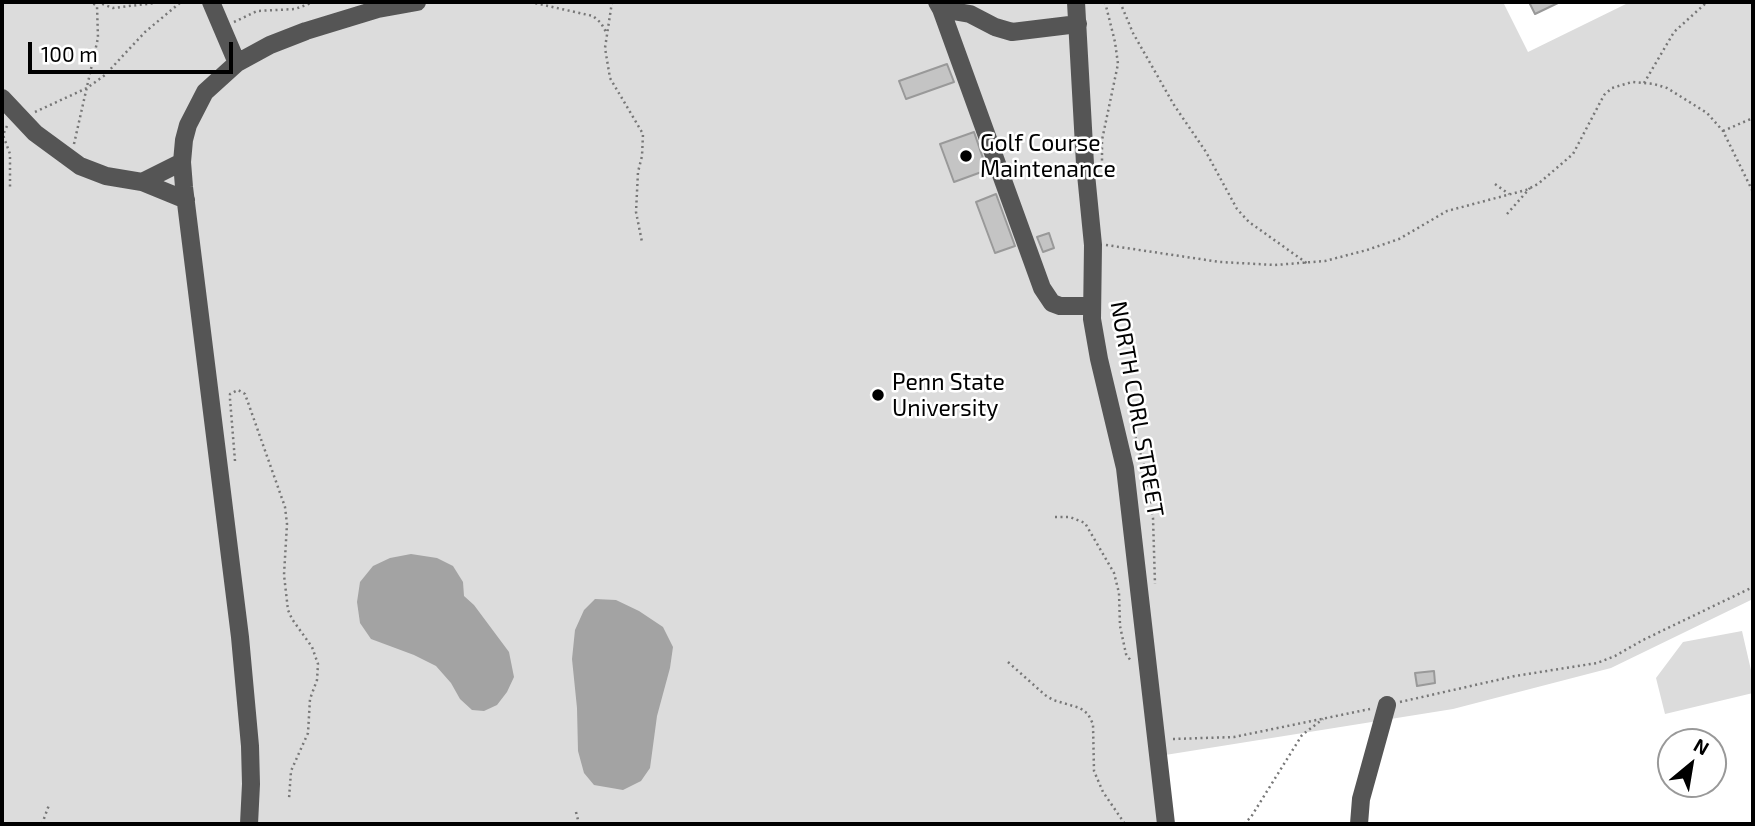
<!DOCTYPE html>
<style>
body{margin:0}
#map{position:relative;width:1755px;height:826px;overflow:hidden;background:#fff;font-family:"Exo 2",sans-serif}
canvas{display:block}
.frame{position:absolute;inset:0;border:4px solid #000;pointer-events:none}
.north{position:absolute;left:1657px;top:728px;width:70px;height:70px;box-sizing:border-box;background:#fff;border:2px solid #999;border-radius:50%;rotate:30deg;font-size:19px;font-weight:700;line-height:28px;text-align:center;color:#000}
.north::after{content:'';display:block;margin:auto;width:24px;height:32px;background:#000;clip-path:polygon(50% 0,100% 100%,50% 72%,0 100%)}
.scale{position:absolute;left:28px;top:42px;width:205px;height:32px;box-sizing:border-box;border:4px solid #000;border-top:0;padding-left:9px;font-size:21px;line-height:24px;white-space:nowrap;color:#000;-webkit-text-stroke:5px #fff;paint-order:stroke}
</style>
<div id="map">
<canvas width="1755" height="826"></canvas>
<div class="frame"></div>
<div class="north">N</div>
<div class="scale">100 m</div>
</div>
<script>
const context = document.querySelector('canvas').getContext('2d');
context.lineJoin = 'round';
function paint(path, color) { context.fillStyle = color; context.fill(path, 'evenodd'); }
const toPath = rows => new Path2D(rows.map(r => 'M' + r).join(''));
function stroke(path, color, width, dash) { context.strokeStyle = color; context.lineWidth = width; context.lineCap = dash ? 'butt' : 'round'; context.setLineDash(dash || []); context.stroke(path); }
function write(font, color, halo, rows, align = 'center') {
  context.font = font + ' "Exo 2",sans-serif'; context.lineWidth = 5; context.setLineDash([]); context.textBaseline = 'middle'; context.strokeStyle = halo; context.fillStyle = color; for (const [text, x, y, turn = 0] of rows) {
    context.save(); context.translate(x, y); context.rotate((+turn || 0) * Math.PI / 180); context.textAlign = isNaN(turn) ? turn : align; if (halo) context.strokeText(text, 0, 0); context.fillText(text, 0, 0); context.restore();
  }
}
paint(toPath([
 [2,2,1503,2,1528,52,1630,2,1753,2,1753,599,1611,668,1453,709,1159,756,1166,824,2,824],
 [1742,631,1753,679,1753,693,1665,714,1656,678,1683,642]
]), '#dcdcdc');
paint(toPath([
 [411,554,437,558,453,566,463,582,464,596,474,605,509,652,514,677,507,692,497,705,484,711,472,710,460,699,451,683,436,666,414,655,371,639,360,623,357,602,360,582,373,566,390,558],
 [595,599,616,600,639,611,663,627,673,647,670,668,657,716,650,768,641,781,623,790,594,785,584,773,578,751,577,708,572,659,575,630,584,610]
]), '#a3a3a3');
const building = toPath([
 [1529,2,1560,2,1535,14,1529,2],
 [947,64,954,82,906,99,899,81,947,64],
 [974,132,987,170,954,182,940,144,974,132],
 [996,194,1015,246,995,253,976,202,996,194],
 [1049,233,1054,248,1043,252,1037,237,1049,233],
 [1434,671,1435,683,1417,686,1415,673,1434,671]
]);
paint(building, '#c4c4c4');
stroke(building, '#999', 2);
stroke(toPath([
 [97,2,113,8,163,2],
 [530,2,593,16,601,23,606,32],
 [612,2,605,48,610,78,643,134,642,156,638,172,636,212,642,242],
 [1120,2,1133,33,1174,105,1206,152,1237,209,1249,222,1308,264],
 [234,22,257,11,295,9,314,2],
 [1644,83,1674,32,1707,2],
 [35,112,87,88,105,75,145,32,181,2],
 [7,126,3,135,10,154,10,187],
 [1723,131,1753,118],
 [74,144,98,38,97,6,91,2],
 [1102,166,1102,140,1118,64,1115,42,1105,2],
 [1495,184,1509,194],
 [1507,214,1530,188],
 [1106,245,1220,262,1275,265,1325,261,1367,250,1399,239,1447,211,1526,190,1538,184,1573,154,1604,95,1612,88,1632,82,1654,84,1667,88,1707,113,1723,131,1753,192],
 [1134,432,1146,472,1153,518,1155,584],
 [235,461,230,399,230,394,238,390,245,394,285,507,287,524,284,575,288,610,292,619,312,647,318,664,317,680,310,699,308,733,291,771,289,799],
 [1055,517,1070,517,1085,523,1114,573,1119,593,1120,626,1126,654,1131,661],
 [1008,662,1045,695,1053,700,1080,708,1088,714,1093,724,1094,771,1103,792,1125,824],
 [1400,702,1515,676,1597,663,1615,656,1643,640,1753,587],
 [1173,739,1234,737,1370,709],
 [576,812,579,824],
 [42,824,49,805],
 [1244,824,1251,817,1302,735,1323,719]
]), '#777', 2.5, [2, 3.5]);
stroke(toPath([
 [211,2,237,63],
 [937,2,941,9,1042,288,1052,303,1060,306,1092,306],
 [1076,2,1085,164,1093,245,1092,319,1099,359,1125,468,1166,824],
 [941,9,970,14,995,27,1012,32,1078,24],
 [2,98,35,133,80,166,106,176,142,182,186,200],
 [142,182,182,162],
 [249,824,251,784,250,746,240,637,184,187,182,162,184,140,188,125,205,92,237,63,270,45,306,31,378,9,417,2],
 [1359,824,1361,799,1387,705]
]), '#555', 18);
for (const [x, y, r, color] of [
 [966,156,7,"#000"],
 [878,395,7,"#000"]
]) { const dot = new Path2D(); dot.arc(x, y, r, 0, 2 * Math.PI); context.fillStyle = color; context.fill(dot); stroke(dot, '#fff', 2.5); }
write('23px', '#000', '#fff', [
 ["Golf Course",980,143],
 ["Maintenance",980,169],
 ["Penn State",892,382],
 ["University",892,408]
], 'left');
write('23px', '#000', '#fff', [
 ["NORTH CORL STREET",1137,409,80]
]);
</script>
